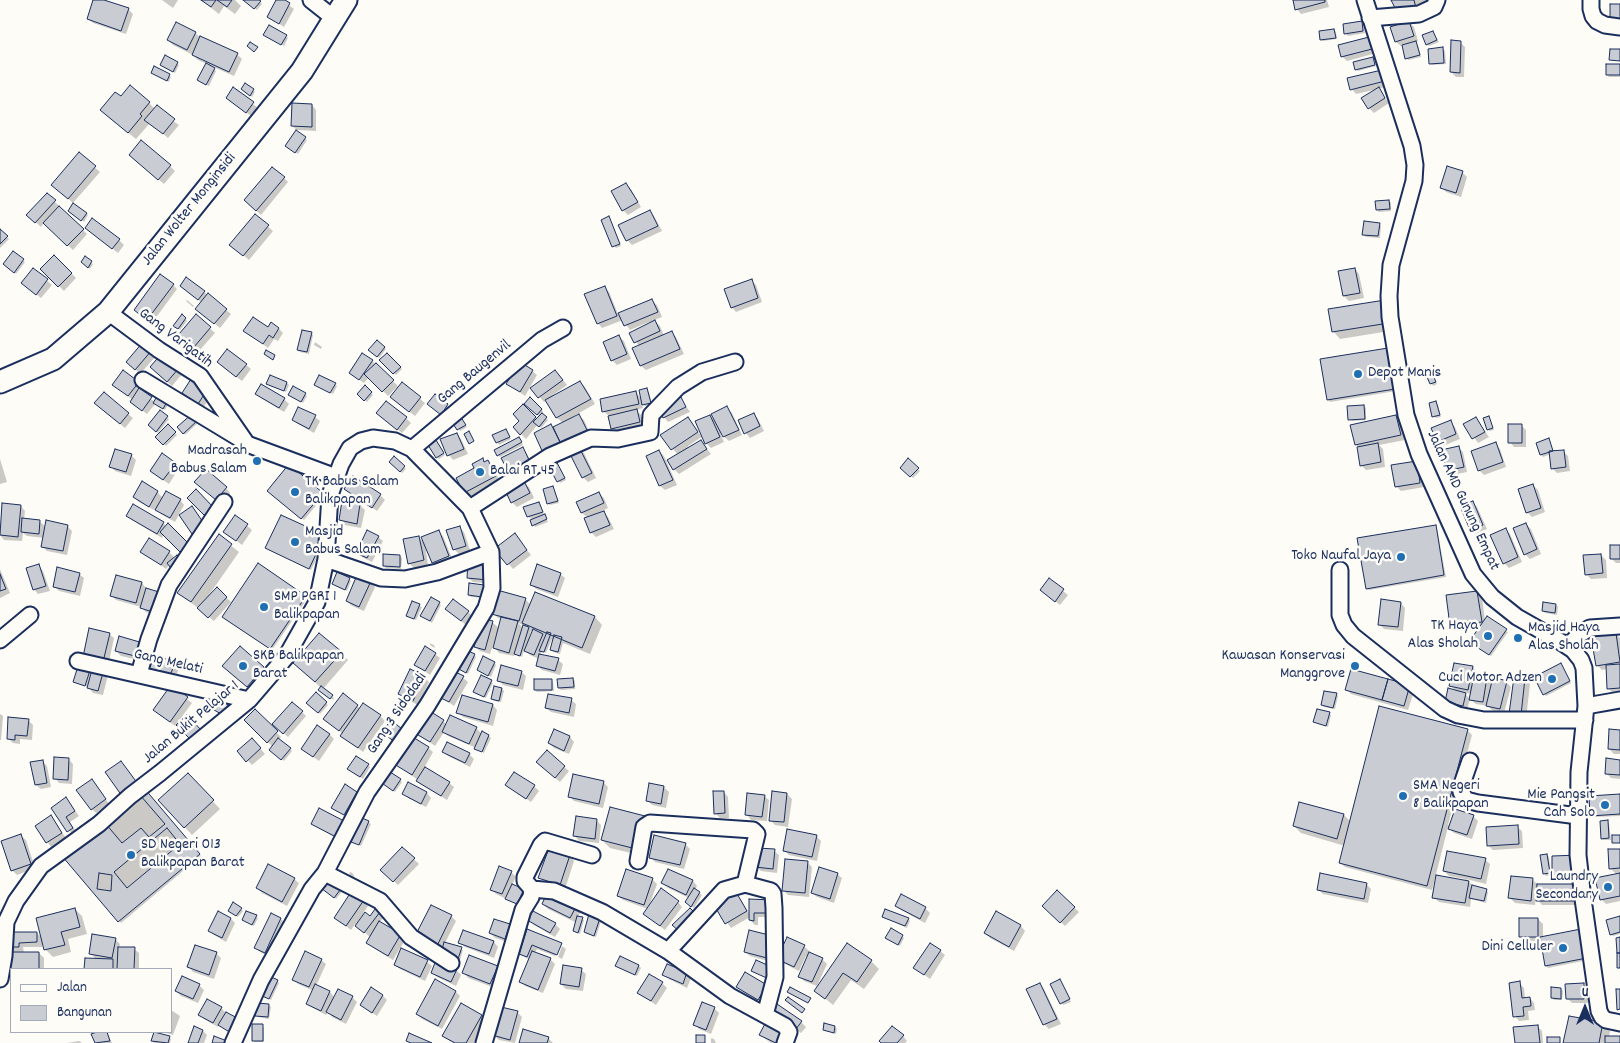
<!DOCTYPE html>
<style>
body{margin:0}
#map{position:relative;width:1620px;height:1043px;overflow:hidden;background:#fdfcf7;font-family:Dekko,sans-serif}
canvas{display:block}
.legend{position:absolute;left:10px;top:968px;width:162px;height:65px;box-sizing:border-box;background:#fdfcf7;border:1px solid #a3aaba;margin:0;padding:6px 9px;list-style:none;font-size:15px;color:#1b2f5e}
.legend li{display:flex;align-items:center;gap:10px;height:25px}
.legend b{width:25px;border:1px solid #a3aaba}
.north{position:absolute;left:1560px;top:983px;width:50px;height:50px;-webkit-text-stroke:4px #fdfcf7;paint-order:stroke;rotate:0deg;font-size:14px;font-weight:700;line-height:20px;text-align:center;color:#1b2f5e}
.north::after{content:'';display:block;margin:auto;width:18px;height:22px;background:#1b2f5e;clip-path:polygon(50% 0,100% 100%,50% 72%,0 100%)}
</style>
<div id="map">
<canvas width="1620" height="1043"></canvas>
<ul class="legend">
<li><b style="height:6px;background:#fdfcf7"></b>Jalan</li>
<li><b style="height:14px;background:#c9ccd3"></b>Bangunan</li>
</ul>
<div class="north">U</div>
</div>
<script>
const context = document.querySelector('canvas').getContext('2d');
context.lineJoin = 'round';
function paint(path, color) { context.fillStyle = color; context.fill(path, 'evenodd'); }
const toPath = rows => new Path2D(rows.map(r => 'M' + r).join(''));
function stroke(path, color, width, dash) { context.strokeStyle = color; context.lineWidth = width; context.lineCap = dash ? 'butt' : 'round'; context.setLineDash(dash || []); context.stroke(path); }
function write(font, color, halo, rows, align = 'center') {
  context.font = font + ' Dekko,sans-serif'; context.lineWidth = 5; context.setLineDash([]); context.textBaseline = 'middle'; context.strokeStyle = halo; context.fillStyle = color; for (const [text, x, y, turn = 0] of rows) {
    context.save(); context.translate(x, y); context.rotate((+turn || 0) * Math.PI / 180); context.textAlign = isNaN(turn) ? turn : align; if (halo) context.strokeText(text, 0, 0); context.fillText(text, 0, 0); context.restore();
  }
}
paint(toPath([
 [95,0,100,0,128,9,133,14,126,34,93,23,88,19],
 [162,0,178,0,173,8],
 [201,0,235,0,241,6,235,14,224,6,219,14],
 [245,0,257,0,262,4,257,10],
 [278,0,282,0,294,9,284,27,269,17],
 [1294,0,1327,0,1329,7,1301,14,1297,9],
 [1393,0,1428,0,1429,1,1417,5,1420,13],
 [1361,22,1363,24,1365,33,1348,36,1346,34],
 [1409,22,1414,27,1418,41,1415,42,1418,45,1421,57,1408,60,1403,46,1401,46,1396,42,1392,27],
 [1334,30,1336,32,1337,39,1323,41,1321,39],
 [1433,32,1439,42,1429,46,1427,44],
 [195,33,201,38,237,54,242,59,234,76,211,66,216,71,209,86,198,80,207,64,198,60,193,55,173,45,168,40],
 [286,36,288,38,284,46,267,37],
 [1373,37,1380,52,1347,61,1342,56],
 [1460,42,1465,47,1464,77,1456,77,1451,72],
 [1443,49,1445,51,1446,64,1432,65,1430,63],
 [1372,58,1376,66,1358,71,1356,69],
 [177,63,179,65,175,73,163,66],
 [1620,66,1620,77,1609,77,1607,75],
 [152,73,169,75,171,77,169,82],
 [1387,76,1389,86,1378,89,1389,103,1374,113,1369,108,1378,89,1356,94,1352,89],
 [246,84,255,92,252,97,244,91],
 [234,89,258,108,251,116,232,102],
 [121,98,149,103,155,109,179,125,168,138,150,123,136,139,109,118],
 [312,105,316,110,316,131,297,130,292,126],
 [305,138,307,140,298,154,288,147],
 [79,154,100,172,73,203,58,190],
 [135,160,170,166,175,171,164,184],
 [1462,172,1467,177,1461,197,1446,192,1442,188],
 [284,178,288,182,261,215,250,205],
 [626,184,631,189,641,207,628,215,623,210,613,192],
 [47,194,87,234,73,250,44,223,41,227,28,215],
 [1389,201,1391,203,1391,211,1379,212,1377,210],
 [650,211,654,216,662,231,632,245,627,240,620,225],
 [71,213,86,213,88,215,84,222],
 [255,216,273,231,249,260,236,249],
 [610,220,621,246,616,248,614,246],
 [1379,224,1381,226,1380,238,1366,237,1364,235],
 [86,228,119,240,124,245,118,253],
 [0,231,9,239,0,248],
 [13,253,25,262,16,274,6,266],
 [54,256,76,278,64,291,42,269],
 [85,258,93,264,90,269,84,264],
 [33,269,52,285,41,298,27,287],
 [1355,269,1359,274,1364,298,1349,301,1344,296,1340,272],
 [751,281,756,285,762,302,736,312,732,307],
 [173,285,177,289,152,323,135,310],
 [181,286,204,292,231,314,220,328,202,313,202,303],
 [605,288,609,292,618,314,652,301,657,305,662,317,654,320,660,326,664,336,672,333,676,337,684,354,646,370,641,366,634,348,639,346,631,333,650,324,649,322,630,330,623,320,602,328,598,323],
 [187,300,194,306,193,307,186,301],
 [1385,301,1396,330,1340,339,1333,331],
 [182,316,187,321,180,330,175,325],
 [196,316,215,333,199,351,185,338],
 [279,329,283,333,278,341,274,339,268,348,245,331],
 [311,333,313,335,309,354,300,352,298,350],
 [619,337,624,341,631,359,617,365,612,360],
 [377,341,386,349,379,358,370,350],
 [315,342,322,347,321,349,314,345],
 [144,344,156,356,140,374,128,362],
 [1388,349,1396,391,1330,402,1328,400],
 [387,354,402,369,396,375,381,360],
 [163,355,183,373,172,386,156,372],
 [372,361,398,386,388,396,369,377,364,383,355,377],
 [246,365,251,369,242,381,223,367],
 [532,371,537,375,525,396,508,384],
 [123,372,143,388,140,391,155,402,170,401,165,410,155,404,147,414,136,406,133,400,118,389],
 [270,376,287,383,289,385,286,392,269,385,267,383],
 [560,376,567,385,553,395,554,397,580,382,585,387,595,404,572,417,573,419,579,416,584,420,591,436,549,456,551,426,553,428,563,423,557,418,547,400,544,402,532,388],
 [1433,376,1437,384,1433,386,1429,378],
 [192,381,211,396,203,408,183,393],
 [335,384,337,386,333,394,318,387],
 [402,384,425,403,415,416,396,401],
 [261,386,284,399,289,404,284,412,261,398,257,394],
 [365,387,373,395,367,402,358,394],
 [647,390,649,392,652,405,645,406,641,402,643,408,636,410,641,415,644,427,617,433,612,428,609,416,603,411,635,392,642,399],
 [305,394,307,396,303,403,292,396],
 [435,396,449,407,443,416,431,406],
 [530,399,543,411,541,414,548,420,541,428,538,424,526,439,514,427,521,421,523,406,537,420,540,417,526,404],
 [681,399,690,412,668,422,664,417],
 [1436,403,1438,405,1441,417,1436,418,1434,416],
 [1364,406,1366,408,1366,420,1352,421,1350,419],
 [101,408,128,414,133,418,125,428],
 [727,408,732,413,742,435,729,441,720,433,724,442,711,448,706,443,703,436,688,446,689,448,701,441,711,454,679,474,674,469,678,455,662,436,688,419,702,437,710,416,717,423],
 [160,412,169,419,158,433,150,425],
 [754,414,758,419,764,431,750,438,746,433],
 [193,415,199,422,185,435,178,427],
 [1396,416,1401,421,1405,440,1379,445,1383,449,1385,467,1366,470,1361,465,1358,447,1356,445],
 [315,417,320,421,314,433,298,424,293,420],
 [382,417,406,418,411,423,402,433],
 [1475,418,1489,437,1478,443,1465,424],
 [1489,418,1494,430,1490,431,1488,429],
 [462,420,467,427,460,431,454,422],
 [1450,422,1455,427,1460,439,1443,446,1438,441],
 [1521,425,1526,430,1526,447,1514,447,1510,442],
 [168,426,177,435,166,446,157,437],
 [506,430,511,439,499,445,494,436],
 [457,434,461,439,468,454,453,460,449,455],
 [1549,440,1554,452,1563,451,1568,456,1570,471,1557,473,1552,468,1551,454,1543,457,1541,455],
 [521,441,523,445,500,457,498,455],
 [438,444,445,455,439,459,437,457],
 [1495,444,1500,449,1506,467,1484,475,1479,470],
 [1458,447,1463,452,1467,472,1452,475,1447,470],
 [523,449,527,454,533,465,514,475,509,470],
 [579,449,584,453,596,478,588,482,583,477],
 [659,451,664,456,677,485,665,490,660,486,647,457],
 [131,455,136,460,131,476,115,471,111,466],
 [394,458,406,469,402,473,390,462],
 [0,459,7,482,0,484],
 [482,460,485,463,488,462,492,467,500,481,470,497,465,493,458,479,476,469],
 [556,460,566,480,560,483,548,462],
 [908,460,920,471,913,478,902,468],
 [175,464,179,468,169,484,156,475],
 [289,466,324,496,304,520,270,493],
 [1421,467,1424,487,1401,491,1396,486],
 [524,483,529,487,534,498,517,507,512,502],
 [1533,485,1538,490,1545,512,1532,517,1527,512],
 [201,486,226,488,230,493,221,504],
 [553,487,559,503,550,505,548,503],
 [346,489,380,495,385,500,377,511],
 [157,492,163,498,180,500,184,505,175,522,161,514,156,508,154,510,139,502,134,497],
 [599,493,604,498,608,508,602,511,608,517,614,529,596,537,591,532,588,518,582,513,578,503],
 [1473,502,1477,507,1487,529,1476,534,1471,529],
 [539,503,548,522,535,527,531,518,528,517],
 [3,504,21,506,25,511,24,519,39,521,46,527,67,526,72,531,67,555,47,551,42,546,44,538,27,536,23,533,22,541,4,540,0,535],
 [360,505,365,510,361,528,345,525,340,520],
 [128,516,163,523,167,527,162,538,132,520],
 [236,517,252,530,242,545,230,536],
 [1526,524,1531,529,1541,554,1530,559,1525,554],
 [1435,526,1437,528,1446,577,1369,590,1367,588],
 [459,527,464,532,470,550,459,554,454,549],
 [1506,530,1510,534,1522,562,1509,568,1504,563],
 [438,532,443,536,453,561,437,567,433,562],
 [219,536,239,552,209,595,210,597,217,589,231,602,214,621,179,593],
 [378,537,383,541,372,562,362,557,357,553],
 [419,538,425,544,428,565,414,568,409,563],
 [326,539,311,570,267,548],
 [519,540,531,555,513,569,496,549],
 [1620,547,1620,563,1616,563,1611,558],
 [142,552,169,552,175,558,166,569],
 [1601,555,1606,560,1607,578,1591,579,1586,574],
 [400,556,402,558,401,569,386,568,384,566],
 [470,564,493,584,473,582,468,578],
 [259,565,307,599,272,650,225,619],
 [39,566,43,571,50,591,38,594,34,589],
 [0,569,10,593,0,598],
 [79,574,84,578,80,596,59,591,54,586],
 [560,574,565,578,558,597,536,589,531,584],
 [349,579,351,581,347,591,334,584],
 [1049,580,1068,595,1060,605,1041,590],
 [370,582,375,587,364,611,352,606,347,601],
 [142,583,146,588,157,616,146,612,141,607,116,600,111,595],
 [483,587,485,589,484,598,471,597,469,595],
 [1477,592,1482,597,1485,621,1508,632,1491,656,1472,644,1481,627,1456,630,1451,626],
 [536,593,595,617,602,625,590,654,563,643,560,654,553,652,551,649,554,640,552,639,546,653,542,652,540,655,558,660,563,664,560,675,542,670,538,666,539,659,530,655,524,650,522,657,515,654,514,656,499,653,495,648,502,619,498,618,493,613,525,599,531,605],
 [518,623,524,625,523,628],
 [531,631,533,631,530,638,529,638],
 [431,599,441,605,432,623,422,616],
 [413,602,422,607,416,620,409,617],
 [1401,603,1405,608,1403,631,1384,629,1380,625],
 [1556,605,1558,607,1557,615,1545,613,1543,611],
 [468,612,472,616,466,625,452,614],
 [482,620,493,623,499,628,490,654,480,651,475,647],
 [109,634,114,638,108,666,89,662],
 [1616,634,1620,638,1620,693,1613,693,1608,688,1607,669,1602,670,1597,665],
 [429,643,434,645,435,648,431,646],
 [240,648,265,670,249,688,224,666],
 [147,649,143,661,121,656,116,651],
 [341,653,348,660,323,689,334,698,333,700,322,691,321,688,302,670],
 [435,654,440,658,430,675,415,664],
 [474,655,476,657,468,674,460,670,458,668],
 [494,663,496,665,491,677,478,670],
 [174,664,179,669,173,682,149,669],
 [1561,665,1571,683,1546,696,1544,694],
 [1473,667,1477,672,1476,676,1487,678,1493,684,1506,682,1511,687,1504,713,1492,710,1488,706,1476,704,1471,700,1472,694,1463,692,1470,699,1467,710,1451,706,1446,701,1457,692,1451,686],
 [94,668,108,675,103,695,93,693,88,687,75,682],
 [1352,670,1414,691,1408,710,1351,694,1346,689],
 [521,672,526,676,523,690,503,685,499,680],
 [424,677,429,682,418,705,404,698,400,694],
 [481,677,493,683,486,698,474,692],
 [463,678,468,682,454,706,440,696],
 [1515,678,1525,680,1530,684,1526,719,1516,718],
 [573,679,575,681,575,689,561,690,559,688],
 [551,680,553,682,554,691,537,692,535,690],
 [171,687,192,703,175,726,159,714],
 [502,689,504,691,501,702,494,701,492,699],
 [316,694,328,705,320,714,308,703],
 [1336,694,1338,696,1335,709,1324,707,1322,705],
 [571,700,576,704,574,717,551,712,546,708],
 [493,705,497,710,493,726,463,717,458,712],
 [357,706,361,709,380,716,385,721,363,752,347,740,343,734,325,719],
 [255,711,281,737,279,740,292,751,284,761,270,750,273,747,245,720],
 [302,712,306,716,288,737,279,729],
 [1329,713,1331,715,1328,727,1315,722],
 [0,714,3,716,1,740,0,740],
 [28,720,33,725,32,740,20,739,20,744,13,743,8,738],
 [443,721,447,725,476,728,482,734,483,733,489,736,491,738,484,753,474,747,448,736,444,732,435,746,415,732],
 [1467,730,1472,735,1448,825,1473,816,1478,821,1472,839,1454,833,1448,827,1432,890,1345,867,1340,863,1345,846,1301,833,1294,826,1300,803,1344,815,1351,822],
 [555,731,570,737,574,742,569,754,554,748,549,743],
 [1620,731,1620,754,1614,754,1609,749],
 [329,734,334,739,319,761,303,749],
 [252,739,265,754,252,765,239,751],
 [428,748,433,752,424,768,449,783,454,787,447,800,422,785,418,780,395,764],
 [443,751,469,754,474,759,470,767,448,756],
 [547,752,569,771,560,782,542,767],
 [357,757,370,767,363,779,351,771],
 [68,759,73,764,72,784,59,783,55,778],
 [42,761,47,766,51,787,41,789,36,785],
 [1620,761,1620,779,1611,778,1606,773],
 [121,763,142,791,146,791,201,856,121,923,64,856,123,795],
 [188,774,220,809,192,835,160,800],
 [400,780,402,782,395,792,382,783],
 [603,782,608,787,603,808,574,801,569,796],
 [650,784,664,787,669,792,666,808,652,805,647,800],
 [507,785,534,786,539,791,531,802],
 [96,786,109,804,96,813,92,809],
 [345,786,361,798,349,819,333,807],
 [724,792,728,797,729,818,720,818,715,813],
 [773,792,787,794,792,799,788,827,775,825,770,820],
 [404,793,427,793,431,798,426,807,408,798],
 [1620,795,1620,816,1594,817,1591,815],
 [764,796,769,800,767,821,751,820,747,815],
 [66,799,79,816,70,822,77,833,73,835,53,808],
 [320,810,343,842,318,828,313,823],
 [51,817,66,838,51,847,36,826],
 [362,819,371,824,361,846,353,841],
 [596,820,601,825,599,843,579,841,575,836],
 [1607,822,1609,824,1611,840,1604,840,1602,838],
 [652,825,644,856,610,848,602,840],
 [1517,827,1522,831,1523,848,1493,850,1488,845],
 [21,836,26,840,35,868,17,875,12,870],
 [816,836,821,841,817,861,789,855,784,850],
 [685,844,690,849,684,869,655,862,650,857],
 [402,848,419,864,398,885,382,870],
 [1620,850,1620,901,1606,904,1601,899,1617,875,1610,868],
 [774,851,779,855,777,873,761,871,757,867],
 [1547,855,1549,857,1551,875,1546,876,1544,873],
 [570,856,574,861,565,889,545,882,540,877],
 [1553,857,1584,878,1558,879,1554,874],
 [1485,860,1490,864,1486,884,1466,879,1473,886,1488,892,1486,903,1471,899,1470,907,1439,902,1434,897,1465,881,1465,879,1449,876,1444,871],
 [807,862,812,867,809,897,788,895,783,890],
 [669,870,693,881,697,886,695,890,702,895,694,908,688,904,689,898,668,888,663,883],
 [351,872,353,874,357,882,353,881,349,873],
 [511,872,516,877,512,885,525,892,519,905,496,894,492,890],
 [837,874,842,878,834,903,817,897,812,893],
 [294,879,299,883,287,906,262,893,257,888],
 [652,879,657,884,649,906,678,902,682,907,665,930,644,914,648,909,623,900,618,896],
 [1533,880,1538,885,1574,886,1578,890,1578,905,1542,905,1536,898,1535,905,1515,903,1510,898],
 [1366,884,1371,889,1368,903,1323,894,1318,889],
 [323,888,344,889,336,899],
 [1057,891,1079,912,1065,926,1043,906],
 [549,893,581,911,578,917,584,920,580,934,574,931,577,923,548,909,543,904],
 [736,894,740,898,750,915,750,901,776,917,758,917,758,925,755,925,750,920,750,917,731,928,715,905],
 [902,896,925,908,930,913,925,923,901,910,896,905],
 [363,901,368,906,356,924,357,925,370,918,379,906,386,914,380,922,400,935,405,940,393,960,372,947,368,943,371,938,355,924,351,930,335,918],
 [75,909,82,916,87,934,68,939,71,952,53,957,45,949,42,939,42,947,23,947,24,953,39,953,44,958,44,969,11,969,11,973,9,971,15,953,9,946,37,933,42,938],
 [241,909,243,911,238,917,231,912],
 [218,913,231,919,235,923,226,942,214,935,209,931],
 [996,913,1021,926,1025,931,1014,951,990,938,985,933],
 [271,914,281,919,285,924,269,957,260,952,255,947],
 [256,916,258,918,254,926,244,920],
 [451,916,456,921,445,943,463,950,460,960,444,955,420,942],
 [883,917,908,919,910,921,907,928],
 [1620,917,1620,934,1613,936,1611,934],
 [599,919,601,921,596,937,587,934,585,932],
 [1538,919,1543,924,1543,937,1588,960,1548,968,1546,966,1542,941,1525,941,1520,936],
 [529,920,555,924,560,929,555,937,534,925],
 [509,925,514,930,510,943,495,938,490,933],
 [527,930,562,945,560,945,555,956,537,949,535,953,550,959,555,964,543,993,525,986,521,982,530,960,520,954],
 [750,932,771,962,750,956,745,952],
 [902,936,904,938,900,946,889,940],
 [115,939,120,944,119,948,134,949,139,953,139,969,85,969,86,959,96,959,90,953],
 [460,942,494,942,498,947,494,958,465,947],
 [847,945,871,961,879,969,864,989,851,980,833,1005,815,990],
 [562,946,566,949,562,959,558,957],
 [804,946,809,951,808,953,822,959,827,964,817,986,804,981,800,976,808,957,806,956,799,971,783,963,778,959],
 [940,951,945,955,930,979,915,968],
 [216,953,221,958,214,979,193,972,189,967],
 [321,960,326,964,316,986,330,992,335,998,352,997,357,1002,346,1024,332,1017,328,1012,326,1015,313,1008,308,1003,314,991,298,984,294,979],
 [427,962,432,966,425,981,400,969,395,965],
 [639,966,641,968,637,976,619,968],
 [497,967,502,972,495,988,468,978,464,973],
 [456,970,461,975,456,986,437,977,432,972],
 [581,970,586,974,583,991,566,989,561,984],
 [687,973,691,978,687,988,669,979,664,975],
 [277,981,279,983,271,1000,264,997],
 [1061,982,1071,1002,1063,1005,1052,984],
 [662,983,667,988,656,1005,638,993],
 [1519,983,1524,988,1525,998,1530,998,1534,1003,1535,1010,1528,1011,1529,1020,1519,1021,1515,1016],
 [1040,984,1044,989,1061,1024,1049,1029,1044,1024],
 [1583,984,1588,989,1588,1003,1572,1003,1567,998],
 [199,985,204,990,198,1003,181,996,176,991],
 [766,986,763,1004,743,992,738,987],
 [1561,989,1563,991,1562,1000,1554,1000,1552,998],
 [456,992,460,996,442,1029,422,1019,417,1014],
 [383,996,387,1000,377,1016,361,1005],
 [702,1004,714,1008,719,1013,711,1034,699,1029,695,1024],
 [269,1005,271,1007,269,1019,258,1017,256,1015],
 [462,1005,481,1016,486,1021,474,1043,453,1043,444,1036],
 [221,1008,226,1013,218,1027,204,1019,200,1014],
 [171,1010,180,1016,173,1035,163,1032,171,1032],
 [517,1012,522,1017,515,1043,499,1040,494,1035],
 [778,1016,801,1022,806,1027,801,1033],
 [1603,1024,1610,1031,1609,1037,1620,1037,1620,1043,1565,1043],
 [262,1026,264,1028,264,1042,255,1042,253,1040],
 [1537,1026,1542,1031,1543,1043,1516,1043],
 [835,1027,837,1029,836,1034,824,1030],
 [203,1031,207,1035,204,1043,189,1043],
 [101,1032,107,1032,112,1043,96,1043,93,1035],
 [760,1035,787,1037,783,1043,771,1043],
 [903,1036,907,1041,905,1043,882,1043],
 [169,1037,171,1039,170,1043,154,1043,152,1041],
 [548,1038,553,1043,520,1043],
 [711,1038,714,1039,716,1043,711,1043],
 [79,1041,82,1043,67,1043]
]), '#0003');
const building = toPath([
 [93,0,104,0,129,8,121,31,87,19,93,0],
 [201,0,216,0,211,7,201,0],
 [217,0,232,0,227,7,217,0],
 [243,0,259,0,261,1,254,9,243,0],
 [276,0,285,0,290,3,279,24,267,17,276,0],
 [1293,0,1325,0,1325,2,1295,10,1293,0],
 [1391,0,1414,0,1416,8,1398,14,1391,0],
 [1610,4,1620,4,1620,19,1610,19,1610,4],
 [1362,21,1363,31,1344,34,1343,24,1362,21],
 [1409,21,1414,36,1395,42,1390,27,1409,21],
 [176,22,196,32,187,50,167,40,176,22],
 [269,25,287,35,281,45,263,35,269,25],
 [1334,29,1336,38,1320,40,1319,31,1334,29],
 [1433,31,1437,40,1426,45,1422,35,1433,31],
 [200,36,238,53,229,72,192,55,200,36],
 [1373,36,1376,48,1341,57,1338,45,1373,36],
 [1451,40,1461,41,1460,73,1450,72,1451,40],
 [1416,41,1420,55,1405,59,1402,45,1416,41],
 [250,42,258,47,254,52,247,46,250,42],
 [1443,47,1444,63,1429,64,1428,49,1443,47],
 [1610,49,1620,49,1620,61,1609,60,1610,49],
 [165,55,178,62,173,72,160,65,165,55],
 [1373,57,1375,65,1355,70,1353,62,1373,57],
 [206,63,215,68,206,85,197,80,206,63],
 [1606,64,1620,64,1620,75,1606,75,1606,64],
 [154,66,170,74,167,81,151,73,154,66],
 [1382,70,1385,81,1350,90,1347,78,1382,70],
 [245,83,254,89,250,96,241,89,245,83],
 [130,85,150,102,140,114,142,116,128,133,100,110,115,92,121,96,130,85],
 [233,87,254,102,246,113,226,98,233,87],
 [1379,87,1385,98,1368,109,1361,98,1379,87],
 [292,103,312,104,312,127,291,126,292,103],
 [157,105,175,119,163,134,144,120,157,105],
 [296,130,306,137,295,153,285,146,296,130],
 [141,140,171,165,158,180,129,155,141,140],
 [79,152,96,166,68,199,51,185,79,152],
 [1447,166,1463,171,1456,193,1440,188,1447,166],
 [272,167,285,177,256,211,244,200,272,167],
 [626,183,638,202,622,211,611,191,626,183],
 [47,193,56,200,35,223,26,215,47,193],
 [1389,200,1390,209,1376,210,1375,201,1389,200],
 [73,203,87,213,81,221,68,211,73,203],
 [59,206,84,229,67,246,43,223,59,206],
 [650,210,658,226,626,241,618,225,650,210],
 [255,214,269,225,243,256,229,245,255,214],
 [609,216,620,244,612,247,601,220,609,216],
 [92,218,120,239,112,249,85,228,92,218],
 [1364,221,1380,223,1378,236,1362,235,1364,221],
 [0,229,8,236,0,244,0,229],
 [13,251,24,259,14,273,3,264,13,251],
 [54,255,72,273,58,287,40,269,54,255],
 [85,256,92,261,88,268,81,262,85,256],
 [33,268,48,279,36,295,21,283,33,268],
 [1355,268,1360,293,1343,296,1338,271,1355,268],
 [160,274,174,284,147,320,134,310,160,274],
 [186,277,205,291,198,300,180,286,186,277],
 [752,279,758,298,731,308,724,289,752,279],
 [605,286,617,316,597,324,584,294,605,286],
 [208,293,227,309,214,324,195,309,208,293],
 [652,299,658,312,624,326,618,313,652,299],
 [1385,300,1389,323,1332,332,1328,309,1385,300],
 [182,314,186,318,178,329,173,326,182,314],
 [196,314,211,327,194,347,179,334,196,314],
 [253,317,268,327,271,322,279,328,273,338,269,335,263,344,243,331,253,317],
 [655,320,660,331,634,343,629,333,655,320],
 [302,330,312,332,307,352,297,350,302,330],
 [672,331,680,349,640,366,632,348,672,331],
 [619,335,627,354,611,361,603,342,619,335],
 [377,340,385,347,377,357,368,350,377,340],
 [143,342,152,350,135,370,126,362,143,342],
 [1388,348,1395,389,1327,400,1320,359,1388,348],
 [227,349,247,364,236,377,217,362,227,349],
 [266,350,275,355,273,360,264,354,266,350],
 [162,353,179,368,167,382,150,367,162,353],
 [362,353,373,360,359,380,349,373,362,353],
 [387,353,401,367,393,374,379,360,387,353],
 [520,362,533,370,520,392,506,384,520,362],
 [376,363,394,380,382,392,364,374,376,363],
 [123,370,139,382,128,396,112,385,123,370],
 [555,370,563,380,538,398,530,388,555,370],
 [270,375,287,382,284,391,266,384,270,375],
 [319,375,336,383,330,393,314,385,319,375],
 [1433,375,1436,382,1430,384,1427,377,1433,375],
 [191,379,207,390,198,404,182,393,191,379],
 [580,381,591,399,556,418,545,400,580,381],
 [402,382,421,397,409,412,390,397,402,382],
 [261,384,285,398,279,408,255,394,261,384],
 [365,385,372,392,364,401,357,394,365,385],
 [293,386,306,393,301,402,288,395,293,386],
 [139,388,152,397,142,411,130,402,139,388],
 [647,388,651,403,642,405,639,390,647,388],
 [636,391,639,404,602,412,600,399,636,391],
 [104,392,129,413,120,424,94,403,104,392],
 [159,393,169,398,163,409,153,403,159,393],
 [435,394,448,404,441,415,427,404,435,394],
 [530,397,542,409,537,415,524,404,530,397],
 [681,397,686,407,663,418,658,409,681,397],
 [386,401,407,417,397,430,376,413,386,401],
 [1436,401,1440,415,1432,417,1429,403,1436,401],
 [523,404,536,417,520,435,513,427,519,421,513,414,523,404],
 [1364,405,1365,419,1348,420,1347,406,1364,405],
 [727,406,739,430,723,437,711,414,727,406],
 [298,407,316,415,309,429,292,420,298,407],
 [637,409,640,422,611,429,608,416,637,409],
 [160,410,168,416,156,432,148,425,160,410],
 [193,413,198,420,183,434,177,427,193,413],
 [542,413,547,417,539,427,533,422,542,413],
 [754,413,760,426,744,434,738,420,754,413],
 [579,414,588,432,561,444,553,427,579,414],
 [710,415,720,437,705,444,695,421,710,415],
 [1396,415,1401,435,1355,445,1350,425,1396,415],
 [460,416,466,425,457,430,452,422,460,416],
 [1489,416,1493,428,1487,430,1483,418,1489,416],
 [688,417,698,432,671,450,660,435,688,417],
 [1476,417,1485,432,1472,439,1463,424,1476,417],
 [1451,420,1456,434,1437,442,1431,428,1451,420],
 [168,424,176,432,163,445,155,437,168,424],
 [551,424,561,444,543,453,534,433,551,424],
 [1508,424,1522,424,1522,443,1508,443,1508,424],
 [506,429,510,437,496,443,492,435,506,429],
 [469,431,474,441,469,444,464,434,469,431],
 [457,433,464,449,447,456,440,439,457,433],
 [519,437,522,442,497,456,494,450,519,437],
 [1549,438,1553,451,1540,455,1536,443,1549,438],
 [436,440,444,453,436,458,428,445,436,440],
 [701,440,707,449,673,470,667,460,701,440],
 [1496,442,1503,462,1478,471,1471,451,1496,442],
 [1378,443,1381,462,1360,466,1357,447,1378,443],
 [1459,446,1464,467,1446,471,1441,450,1459,446],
 [523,447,529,460,508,471,501,458,523,447],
 [579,447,592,473,582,478,569,452,579,447],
 [115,449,132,454,126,472,109,467,115,449],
 [659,450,673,480,659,486,646,456,659,450],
 [1564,450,1566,467,1551,469,1549,451,1564,450],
 [162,453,176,463,163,480,150,471,162,453],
 [394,456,405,466,400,472,389,462,394,456],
 [554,457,565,478,557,482,546,461,554,457],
 [483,458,484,462,488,460,496,476,464,493,456,478,474,468,472,464,483,458],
 [908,458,919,468,910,477,900,468,908,458],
 [1417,461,1420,483,1395,487,1391,465,1417,461],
 [289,464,323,493,301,519,267,491,289,464],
 [206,469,227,487,216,500,194,482,206,469],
 [353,476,381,494,372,508,344,489,353,476],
 [142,481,158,491,149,507,133,497,142,481],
 [524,481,530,493,511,503,505,490,524,481],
 [1533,484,1541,508,1526,513,1518,489,1533,484],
 [553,486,558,501,547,504,543,489,553,486],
 [196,489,213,507,204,515,187,498,196,489],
 [166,491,181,499,170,518,155,510,166,491],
 [599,492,604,503,581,513,576,502,599,492],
 [342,501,360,504,357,524,339,520,342,501],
 [1473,501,1483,525,1470,530,1460,506,1473,501],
 [539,502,543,512,527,517,523,507,539,502],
 [2,503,21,505,18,537,0,535,2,503],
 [133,504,164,522,157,534,126,516,133,504],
 [192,506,205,525,192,534,179,515,192,506],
 [604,511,610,525,590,533,584,518,604,511],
 [545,514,547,519,532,526,530,520,545,514],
 [235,515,248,524,236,541,223,532,235,515],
 [281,515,325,535,309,569,265,548,281,515],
 [22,518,40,520,39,534,21,532,22,518],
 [46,520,68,525,63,551,41,547,46,520],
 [168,523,192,547,184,556,160,532,168,523],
 [1526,523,1537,549,1524,555,1513,528,1526,523],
 [1436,525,1444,575,1366,589,1357,538,1436,525],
 [460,526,466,546,453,550,446,530,460,526],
 [1506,528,1518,557,1503,564,1490,535,1506,528],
 [367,530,379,536,367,558,356,553,367,530],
 [439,530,449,556,432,563,421,537,439,530],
 [515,533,527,550,507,565,494,549,515,533],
 [219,534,232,544,191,602,177,593,219,534],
 [419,536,424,560,408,564,403,539,419,536],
 [149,538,170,551,161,565,140,552,149,538],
 [1610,545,1620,545,1620,559,1610,559,1610,545],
 [383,554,400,555,400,567,383,566,383,554],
 [1601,554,1603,573,1585,575,1583,555,1601,554],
 [177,555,183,563,173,571,167,563,177,555],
 [468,562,489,564,488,580,467,578,468,562],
 [258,563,306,596,270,649,222,617,258,563],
 [39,564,46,586,33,590,26,568,39,564],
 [537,564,561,573,554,593,530,585,537,564],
 [57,567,80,573,75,592,53,587,57,567],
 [337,572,350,578,345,590,332,584,337,572],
 [0,574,6,589,0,591,0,574],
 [116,575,142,582,136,603,110,596,116,575],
 [357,575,371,581,359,607,346,601,357,575],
 [1049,578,1064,589,1055,602,1040,590,1049,578],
 [469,583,484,585,482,597,468,595,469,583],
 [217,587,227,597,208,618,197,608,217,587],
 [146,588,159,592,153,612,140,608,146,588],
 [497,590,526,598,519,621,491,614,497,590],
 [1477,591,1482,622,1450,626,1446,595,1477,591],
 [535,592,595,616,582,648,522,623,535,592],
 [431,597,440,602,430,621,420,616,431,597],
 [453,599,469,611,461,621,445,609,453,599],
 [1381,599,1401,602,1398,627,1378,625,1381,599],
 [412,601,420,604,414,619,406,616,412,601],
 [1543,602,1556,604,1555,613,1542,611,1543,602],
 [1487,616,1507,629,1489,655,1469,642,1487,616],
 [501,617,518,621,509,653,493,648,501,617],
 [482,618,493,621,485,650,474,647,482,618],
 [523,625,529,627,520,656,514,654,523,625],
 [89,628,110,633,103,662,83,657,89,628],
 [533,629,543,634,534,655,524,651,533,629],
 [547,632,551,633,544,652,539,651,547,632],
 [319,633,342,652,315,682,293,663,319,633],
 [1616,633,1620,662,1596,666,1591,637,1616,633],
 [554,635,562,637,558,652,550,650,554,635],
 [119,636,143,643,139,657,115,651,119,636],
 [240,646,264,667,247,687,222,666,240,646],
 [425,646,436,653,425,671,414,665,425,646],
 [466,650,475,654,466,673,457,668,466,650],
 [154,654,175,663,169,678,147,670,154,654],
 [539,654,559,658,555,671,536,666,539,654],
 [483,656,495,662,488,676,477,670,483,656],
 [79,663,91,667,85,686,73,682,79,663],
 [1454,663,1473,666,1468,690,1449,686,1454,663],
 [1561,663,1570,681,1543,695,1534,677,1561,663],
 [1620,664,1620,688,1607,689,1606,665,1620,664],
 [501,665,522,671,518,686,497,681,501,665],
 [93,666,104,669,98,691,87,688,93,666],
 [410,669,425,676,413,701,398,694,410,669],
 [1351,669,1388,679,1382,700,1345,690,1351,669],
 [453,671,464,676,449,702,439,697,453,671],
 [481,675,492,680,484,697,473,692,481,675],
 [1474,675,1487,677,1483,702,1469,700,1474,675],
 [1493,677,1507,681,1500,709,1486,706,1493,677],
 [1514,677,1525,678,1521,715,1509,714,1514,677],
 [573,678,574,687,558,688,557,679,573,678],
 [534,679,552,679,552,690,534,690,534,679],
 [1388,679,1410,685,1404,706,1382,700,1388,679],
 [171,685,188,697,170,722,153,710,171,685],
 [321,686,333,695,330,699,318,690,321,686],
 [494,686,502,688,499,701,491,699,494,686],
 [1448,688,1466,693,1463,706,1445,702,1448,688],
 [1324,691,1337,693,1333,708,1321,705,1324,691],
 [316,692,327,702,318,713,306,703,316,692],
 [343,693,358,705,339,731,323,719,343,693],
 [214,694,229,703,223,715,207,706,214,694],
 [548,694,572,698,569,713,545,708,548,694],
 [462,695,493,704,488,722,456,713,462,695],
 [292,702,303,711,283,734,272,724,292,702],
 [363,703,381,715,358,748,340,736,363,703],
 [1379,706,1468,729,1427,886,1339,863,1379,706],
 [255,709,278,731,267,743,244,720,255,709],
 [1317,709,1330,712,1326,726,1313,722,1317,709],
 [428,710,444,720,430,742,413,732,428,710],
 [187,715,203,732,193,742,176,725,187,715],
 [450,715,477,727,469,744,442,732,450,715],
 [8,717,29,719,27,736,15,735,15,740,7,739,8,717],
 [391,720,402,729,392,740,382,732,391,720],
 [317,725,330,734,313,757,301,749,317,725],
 [554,729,570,736,564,751,548,743,554,729],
 [1609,729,1620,730,1620,750,1608,749,1609,729],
 [482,731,489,735,482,752,474,749,482,731],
 [411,736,429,747,412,775,394,764,411,736],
 [252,738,261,748,246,762,237,751,252,738],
 [278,738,291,748,281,760,269,750,278,738],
 [447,742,470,753,465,763,442,752,447,742],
 [547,750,565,766,555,778,536,762,547,750],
 [356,756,369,764,360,777,347,769,356,756],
 [54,757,69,758,68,780,53,779,54,757],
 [1606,758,1620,760,1620,775,1605,774,1606,758],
 [43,760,47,783,35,785,30,762,43,760],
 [121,761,138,784,122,796,105,772,121,761],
 [425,767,450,782,441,796,416,781,425,767],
 [387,770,401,779,393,791,379,781,387,770],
 [514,772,535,785,526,799,505,785,514,772],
 [188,773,214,800,184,828,158,800,188,773],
 [573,774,604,781,599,804,568,797,573,774],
 [92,779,106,799,91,810,76,790,92,779],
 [408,782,427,792,421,804,402,794,408,782],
 [649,783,664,786,661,804,646,801,649,783],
 [345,784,357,792,344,815,331,808,345,784],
 [144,788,200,854,118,922,62,856,144,788],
 [713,791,724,791,725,813,714,814,713,791],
 [772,791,787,793,784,822,769,821,772,791],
 [747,793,765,795,762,817,745,815,747,793],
 [1620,794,1620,814,1590,816,1589,796,1620,794],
 [140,795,165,824,149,837,141,828,122,843,105,823,140,795],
 [66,797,75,811,66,817,73,828,67,832,51,808,66,797],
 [1299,802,1344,814,1337,839,1293,826,1299,802],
 [610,807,645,816,636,849,601,840,610,807],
 [319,808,346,822,338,838,311,824,319,808],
 [1455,809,1474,815,1467,835,1448,829,1455,809],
 [51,815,62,833,46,843,35,826,51,815],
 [576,816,597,819,595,839,573,836,576,816],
 [362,818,369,821,359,845,351,842,362,818],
 [1608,820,1609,838,1601,839,1600,821,1608,820],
 [1518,825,1519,844,1487,846,1486,827,1518,825],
 [167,828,180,844,127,888,114,872,167,828],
 [787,829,817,835,812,857,783,851,787,829],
 [21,834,31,864,11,871,1,841,21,834],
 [654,835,686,843,680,865,649,858,654,835],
 [1612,835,1620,835,1620,843,1612,843,1612,835],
 [402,847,415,858,393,882,380,870,402,847],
 [549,848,570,855,560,885,538,878,549,848],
 [757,848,775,849,773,869,755,867,757,848],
 [1608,849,1620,849,1620,868,1609,869,1608,849],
 [1447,851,1486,858,1481,879,1443,871,1447,851],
 [1547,854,1550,873,1543,874,1540,855,1547,854],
 [1580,855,1580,874,1552,875,1552,856,1580,855],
 [785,859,808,861,805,893,782,891,785,859],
 [268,864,295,878,282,902,256,888,268,864],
 [499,866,512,871,502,894,490,890,499,866],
 [819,867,838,873,830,899,811,893,819,867],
 [626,869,653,878,644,905,617,896,626,869],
 [668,869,693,880,686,895,661,883,668,869],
 [99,873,112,875,111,891,97,889,99,873],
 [1320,873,1367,883,1364,899,1317,890,1320,873],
 [1620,873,1620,896,1600,900,1595,878,1620,873],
 [1436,875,1469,881,1465,903,1432,898,1436,875],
 [1511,876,1533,878,1531,901,1508,898,1511,876],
 [330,877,343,886,334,898,321,888,330,877],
 [512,884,524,889,517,904,505,899,512,884],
 [1537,884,1574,884,1574,901,1536,901,1537,884],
 [1472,885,1487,889,1484,901,1469,898,1472,885],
 [661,888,679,901,660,926,643,914,661,888],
 [694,888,700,892,691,907,685,902,694,888],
 [1057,890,1075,907,1060,923,1042,906,1057,890],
 [548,891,577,905,570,918,542,904,548,891],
 [351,892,364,900,346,926,334,918,351,892],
 [736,892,747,911,725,924,714,905,736,892],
 [901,894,926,907,920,919,895,906,901,894],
 [749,899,772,900,771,913,754,913,754,921,749,920,749,899],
 [233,902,242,908,236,916,228,911,233,902],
 [378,905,383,908,364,933,355,926,365,912,370,916,378,905],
 [431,905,452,915,436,948,414,938,431,905],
 [75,908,80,927,61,932,65,945,44,950,36,918,75,908],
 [690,908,697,915,680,932,672,925,690,908],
 [885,909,909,918,905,926,882,917,885,909],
 [218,911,231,918,222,938,208,931,218,911],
 [246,911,257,915,252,925,242,920,246,911],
 [533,911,556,923,550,933,527,920,533,911],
 [996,911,1021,925,1009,947,984,933,996,911],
 [271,913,281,918,265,953,254,948,271,913],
 [589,914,600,918,594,936,584,932,589,914],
 [577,916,583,917,578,933,573,931,577,916],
 [1620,916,1620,932,1610,935,1606,920,1620,916],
 [1519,918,1538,918,1538,937,1519,937,1519,918],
 [494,919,510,924,505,939,489,933,494,919],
 [379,921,401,934,388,956,366,943,379,921],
 [891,928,903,935,898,945,885,938,891,928],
 [527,929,562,943,557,955,532,945,527,957,519,954,527,929],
 [1581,929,1587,958,1545,966,1540,937,1581,929],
 [463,930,494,941,489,954,458,943,463,930],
 [749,930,773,936,767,958,744,952,749,930],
 [8,932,37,932,37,942,19,943,19,947,8,947,8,932],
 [92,934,116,938,112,958,89,954,92,934],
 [787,937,805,945,794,967,777,959,787,937],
 [1620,937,1620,953,1617,953,1616,938,1620,937],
 [444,942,462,947,458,959,441,954,444,942],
 [847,943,872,960,857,982,843,973,825,999,814,991,847,943],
 [930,943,941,950,924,975,913,968,930,943],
 [195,945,217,952,209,975,187,967,195,945],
 [118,947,135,947,134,969,117,969,118,947],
 [401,948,428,960,420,977,394,965,401,948],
 [305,951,322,959,309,987,292,980,305,951],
 [532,951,551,958,538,990,519,982,532,951],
 [8,952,39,952,39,969,11,969,11,971,8,971,8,952],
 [809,952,823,958,812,982,798,977,809,952],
 [1617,953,1620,953,1620,968,1617,968,1617,953],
 [469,955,498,966,490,984,462,973,469,955],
 [620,956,639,965,635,975,615,966,620,956],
 [85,958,113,959,113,969,84,969,85,958],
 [436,960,457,969,451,982,431,973,436,960],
 [756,960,774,968,769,979,751,971,756,960],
 [667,964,687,972,683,984,662,975,667,964],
 [563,965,582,968,579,987,560,984,563,965],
 [745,972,767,985,758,1000,736,987,745,972],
 [649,974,663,982,651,1001,637,993,649,974],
 [182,976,200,984,193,999,175,991,182,976],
 [269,976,278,980,269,999,260,995,269,976],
 [435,979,456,991,438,1026,416,1014,435,979],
 [1060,979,1070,999,1060,1004,1050,984,1060,979],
 [1520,981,1522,998,1530,997,1531,1006,1523,1007,1524,1016,1513,1017,1509,983,1520,981],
 [1040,983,1057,1019,1043,1025,1026,989,1040,983],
 [1584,983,1584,999,1566,999,1565,984,1584,983],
 [315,984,330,991,321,1011,306,1004,315,984],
 [371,987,383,995,372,1013,360,1005,371,987],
 [790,987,811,998,808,1003,787,992,790,987],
 [1551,987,1561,988,1561,999,1551,998,1551,987],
 [338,989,353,996,341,1020,326,1012,338,989],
 [1616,989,1620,989,1620,1009,1617,1010,1616,989],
 [788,997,805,1009,802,1013,785,1000,788,997],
 [207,999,222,1007,213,1023,198,1015,207,999],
 [702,1002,715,1007,706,1030,693,1025,702,1002],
 [257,1003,269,1004,268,1017,255,1016,257,1003],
 [461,1003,482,1015,466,1043,455,1043,442,1036,461,1003],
 [777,1004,802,1021,796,1029,772,1012,777,1004],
 [501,1007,518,1011,510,1040,492,1035,501,1007],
 [226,1012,239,1019,231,1033,218,1025,226,1012],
 [1569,1016,1603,1022,1599,1043,1563,1043,1569,1016],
 [766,1022,783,1031,776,1043,759,1035,766,1022],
 [824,1023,835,1026,834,1033,823,1030,824,1023],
 [252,1024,263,1024,263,1041,252,1041,252,1024],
 [1538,1025,1540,1043,1515,1043,1513,1027,1538,1025],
 [194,1026,203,1030,198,1043,188,1043,194,1026],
 [892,1026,904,1035,897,1043,881,1043,879,1041,892,1026],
 [523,1029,549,1037,547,1043,519,1043,523,1029],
 [97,1032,107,1032,110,1041,95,1043,91,1034,97,1032],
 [154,1032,170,1036,168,1043,151,1041,154,1032],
 [409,1033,432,1043,411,1043,406,1041,409,1033],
 [696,1035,705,1035,705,1043,696,1043,696,1035],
 [214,1036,227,1041,227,1043,212,1043,214,1036],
 [1605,1036,1620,1036,1620,1043,1605,1043,1605,1036],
 [1547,1037,1560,1037,1560,1043,1547,1043,1547,1037]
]);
paint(building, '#c9ccd3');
stroke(building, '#1b2f5e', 1);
const minor = toPath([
 [311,0,335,19],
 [1365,0,1412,146,1415,165,1414,181,1391,265,1389,296,1390,317,1406,415,1419,454,1473,574,1492,597,1517,617,1561,642,1573,650,1581,660,1584,668,1586,706,1579,772,1578,855,1583,899,1599,1011,1602,1017,1606,1020,1620,1023],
 [1591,0,1591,9,1593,16,1597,21,1605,25,1620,27],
 [1370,18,1419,14,1434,7,1437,0],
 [108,312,159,350,200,376,247,444,336,477],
 [143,380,242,440],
 [412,449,542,340,563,328],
 [470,508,550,456,591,438,618,439,650,432,651,415,678,387,702,372,735,362],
 [326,559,381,578,405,579,437,572,491,552],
 [1340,570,1340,615,1344,625,1353,636,1445,709,1458,715,1484,720,1585,720],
 [0,640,30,615],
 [1568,646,1580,634,1590,628,1620,626],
 [78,661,249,700],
 [139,674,149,639,169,585,224,502],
 [1586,706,1620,700],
 [1470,761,1461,787,1461,792,1466,800,1478,803,1578,816],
 [638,861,644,827,650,823,753,830,757,834,745,884],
 [325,873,380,901,411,937,451,963],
 [532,889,525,881,525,877,541,845,545,841,592,855],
 [668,951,724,890,745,884,771,891,773,894,774,908,775,977,765,1015],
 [0,979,4,956,6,922,16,901,41,866,99,824,130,796,160,773,249,700,286,657,317,602,326,559,330,495,341,464,350,448,361,441,373,438,395,441,412,449,470,508,491,552,492,588,486,608,427,706,367,792,325,873,312,889,261,980,233,1043],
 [484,1043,523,910,531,897,532,889,554,891,602,912,668,951,730,996,785,1026,789,1032,785,1043]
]);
const secondary = toPath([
 [0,382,53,359,108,312,302,71,346,0]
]);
stroke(minor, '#1b2f5e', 19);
stroke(secondary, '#1b2f5e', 25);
stroke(minor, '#fdfcf7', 15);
stroke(secondary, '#fdfcf7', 21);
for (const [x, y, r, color] of [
 [1358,374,5,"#1f6fb2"],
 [257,461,5,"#1f6fb2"],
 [480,472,5,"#1f6fb2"],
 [295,492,5,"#1f6fb2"],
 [295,542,5,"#1f6fb2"],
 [1401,557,5,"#1f6fb2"],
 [264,607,5,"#1f6fb2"],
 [1488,636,5,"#1f6fb2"],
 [1518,638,5,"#1f6fb2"],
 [243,666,5,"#1f6fb2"],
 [1355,666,5,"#1f6fb2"],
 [1552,679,5,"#1f6fb2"],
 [1403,796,5,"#1f6fb2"],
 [1605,805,5,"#1f6fb2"],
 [131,855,5,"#1f6fb2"],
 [1608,887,5,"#1f6fb2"],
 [1563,948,5,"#1f6fb2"]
]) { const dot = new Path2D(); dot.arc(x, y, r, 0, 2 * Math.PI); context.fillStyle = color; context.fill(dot); stroke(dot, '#fdfcf7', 2); }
write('16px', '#1b2f5e', '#fdfcf7', [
 ["Jalan Wolter Monginsidi",190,210,-51],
 ["Gang Varigatih",175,339,37],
 ["Gang Baugenvil",475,373,-40],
 ["Jalan AMD Gunung Empat",1462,501,65],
 ["Gang Melati",168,663,13],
 ["Gang 3 Sidodadi",398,714,-56],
 ["Jalan Bukit Pelajar 1",192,723,-40]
]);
write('16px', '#1b2f5e', '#fdfcf7', [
 ["Depot Manis",1368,374],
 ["Madrasah",247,452,"right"],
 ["Babus Salam",247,470,"right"],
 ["Balai RT 45",490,472],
 ["TK Babus Salam",305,483],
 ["Balikpapan",305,501],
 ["Masjid",305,533],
 ["Babus Salam",305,551],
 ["Toko Naufal Jaya",1391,557,"right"],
 ["SMP PGRI 1",274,598],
 ["Balikpapan",274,616],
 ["TK Haya",1478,627,"right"],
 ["Alas Sholah",1478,645,"right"],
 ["Masjid Haya",1528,629],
 ["Alas Sholah",1528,647],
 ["SKB Balikpapan",253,657],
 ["Barat",253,675],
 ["Kawasan Konservasi",1345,657,"right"],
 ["Manggrove",1345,675,"right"],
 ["Cuci Motor Adzen",1542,679,"right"],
 ["SMA Negeri",1413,787],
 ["8 Balikpapan",1413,805],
 ["Mie Pangsit",1595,796,"right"],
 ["Cah Solo",1595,814,"right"],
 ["SD Negeri 013",141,846],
 ["Balikpapan Barat",141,864],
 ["Laundry",1598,878,"right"],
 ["Secondary",1598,896,"right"],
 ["Dini Celluler",1553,948,"right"]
], 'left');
</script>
